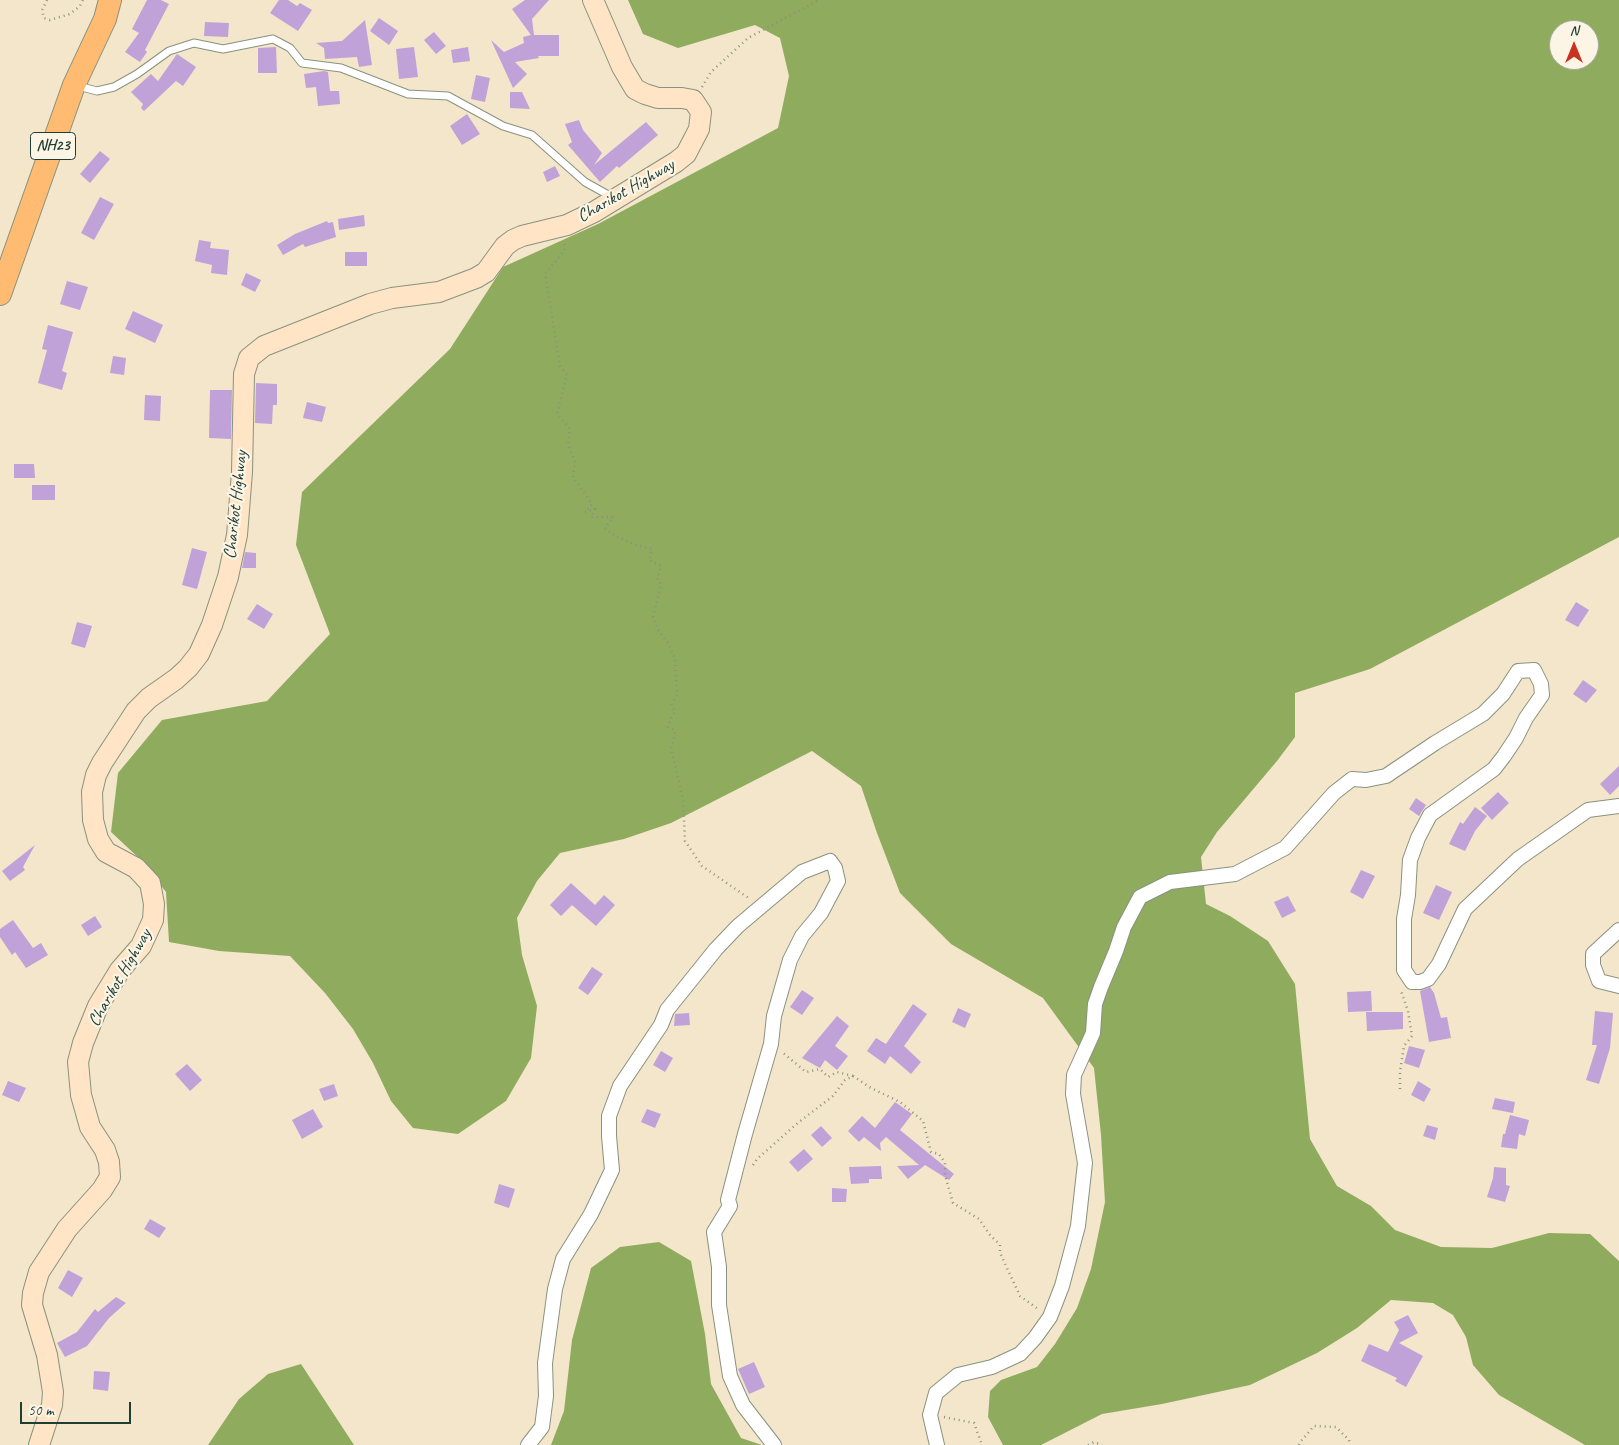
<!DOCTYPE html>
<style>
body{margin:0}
#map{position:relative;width:1619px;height:1445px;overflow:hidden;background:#f3e6ca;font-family:Caveat,sans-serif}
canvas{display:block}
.north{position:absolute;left:1549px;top:20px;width:50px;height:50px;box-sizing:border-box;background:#fcf5e5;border:1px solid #a4ab9e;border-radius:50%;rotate:0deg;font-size:14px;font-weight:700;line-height:20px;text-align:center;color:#1f3d34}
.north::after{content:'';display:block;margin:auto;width:18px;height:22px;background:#c8321e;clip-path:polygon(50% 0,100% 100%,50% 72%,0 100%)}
.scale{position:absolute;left:20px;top:1402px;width:111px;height:22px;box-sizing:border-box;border:2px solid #1f3d34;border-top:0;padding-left:6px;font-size:15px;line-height:18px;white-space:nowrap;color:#1f3d34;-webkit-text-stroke:4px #fcf5e5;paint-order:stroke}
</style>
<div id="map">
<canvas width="1619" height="1445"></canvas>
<div class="north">N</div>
<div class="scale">50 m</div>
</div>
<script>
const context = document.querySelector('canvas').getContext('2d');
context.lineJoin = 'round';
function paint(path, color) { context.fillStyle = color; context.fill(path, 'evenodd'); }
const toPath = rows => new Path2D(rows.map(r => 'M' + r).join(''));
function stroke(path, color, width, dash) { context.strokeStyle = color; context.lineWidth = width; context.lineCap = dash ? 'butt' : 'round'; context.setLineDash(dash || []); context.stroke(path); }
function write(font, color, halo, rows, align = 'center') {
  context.font = font + ' Caveat,sans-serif'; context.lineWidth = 4.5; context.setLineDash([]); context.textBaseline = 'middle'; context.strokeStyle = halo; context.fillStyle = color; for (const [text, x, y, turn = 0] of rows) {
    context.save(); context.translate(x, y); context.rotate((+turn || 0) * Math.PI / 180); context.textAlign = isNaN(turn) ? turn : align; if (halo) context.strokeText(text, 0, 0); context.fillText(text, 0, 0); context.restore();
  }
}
paint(toPath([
 [628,0,1619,0,1619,537,1370,669,1295,693,1295,737,1277,761,1217,832,1201,857,1206,904,1230,916,1268,941,1295,984,1310,1139,1337,1186,1371,1206,1395,1230,1441,1247,1492,1248,1549,1233,1590,1234,1619,1261,1619,1445,1585,1445,1499,1395,1473,1365,1466,1337,1453,1315,1433,1303,1391,1300,1357,1328,1317,1353,1250,1385,1162,1404,1102,1414,1041,1445,1003,1445,988,1417,990,1391,1001,1380,1037,1367,1055,1344,1077,1308,1091,1269,1105,1202,1101,1135,1094,1068,1043,998,951,944,900,893,877,833,861,786,812,751,671,823,624,839,560,853,537,881,517,918,522,955,537,1006,531,1058,506,1101,458,1134,413,1128,391,1101,373,1063,353,1029,325,993,290,956,219,951,169,942,166,892,141,860,111,832,118,773,162,720,267,701,330,634,296,545,302,492,450,349,503,267,598,224,778,128,789,76,780,38,755,25,678,48,643,34],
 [1559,30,1589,30,1589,60,1559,60],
 [659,1242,691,1261,705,1334,711,1384,741,1438,762,1445,551,1445,564,1411,572,1340,591,1268,620,1247],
 [301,1364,354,1445,208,1445,239,1399,268,1374]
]), '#8fab5e');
paint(toPath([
 [147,0,161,0,169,4,145,50,147,52,140,62,125,52,139,33,132,29],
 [279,0,288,0,297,6,300,3,312,10,298,31,270,13],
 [525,0,549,0,532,19,534,35,559,35,559,56,538,56,539,58,515,62,527,74,513,88,491,40,504,52,524,43,523,37,531,35,512,9],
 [379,18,398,31,389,45,370,31],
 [365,20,372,65,359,67,357,57,325,59,324,48,316,43,342,41],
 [205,22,229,23,228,37,204,36],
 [434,32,446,46,436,54,424,40],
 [276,47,277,73,258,73,258,48],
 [414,47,418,77,399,79,396,49],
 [468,47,470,61,453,63,451,50],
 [177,54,196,67,183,86,176,81,144,111,141,108,143,104,131,92,151,74,158,81],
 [324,71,328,72,330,91,339,91,340,104,318,106,316,87,306,88,304,74],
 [476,75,490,78,485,102,471,99],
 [510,92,522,92,530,109,510,108],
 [467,114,480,134,462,145,450,126],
 [579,120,583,130,602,153,594,165,646,122,658,135,619,168,617,166,600,182,568,145,572,142,565,124],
 [100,151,110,159,90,183,80,174],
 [555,166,560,176,547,182,543,172],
 [100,197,114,204,94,240,81,233],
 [364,215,365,226,339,230,338,219],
 [327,221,328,223,333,222,336,237,305,247,303,244,283,255,277,245,295,234],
 [199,240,211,242,210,248,229,250,227,275,211,273,212,265,195,261],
 [345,252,367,252,367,266,345,266],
 [246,273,261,280,255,292,241,285],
 [67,281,88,287,80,310,60,304],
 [133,311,163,325,155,343,125,329],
 [48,325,73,332,62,371,67,373,62,390,38,383,47,350,42,349],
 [113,356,126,358,124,375,110,373],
 [256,383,277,384,277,405,273,405,272,424,255,423],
 [210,390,232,390,231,439,209,438],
 [145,395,161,396,160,421,144,420],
 [307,402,326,407,322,422,303,418],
 [14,464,34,464,35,478,14,478],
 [32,485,55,485,55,500,32,500],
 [192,548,207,552,197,589,182,585],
 [245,552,256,553,256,568,242,568],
 [1576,602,1589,610,1578,627,1565,620],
 [257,604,273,614,264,629,247,619],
 [77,622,92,626,85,648,71,644],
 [1583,680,1597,690,1586,703,1573,694],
 [1619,766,1619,786,1610,795,1600,784],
 [1498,792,1509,803,1492,820,1481,808],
 [1416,798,1426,805,1419,816,1409,809],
 [1475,807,1487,816,1475,831,1465,851,1449,844,1460,822,1463,824],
 [35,845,23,867,25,870,10,881,2,871],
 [1361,870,1375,876,1363,899,1350,892],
 [571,883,595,905,604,895,615,905,596,926,572,905,561,916,550,905],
 [1436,885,1452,892,1439,920,1423,913],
 [1288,896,1296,911,1282,918,1274,902],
 [95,916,102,927,88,936,81,925],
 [13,920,33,948,41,943,48,955,26,968,15,952,12,955,0,937,0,929],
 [592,967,603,974,588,995,578,988],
 [1430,987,1434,993,1441,1018,1447,1017,1451,1038,1429,1042,1420,991],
 [802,990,814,998,802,1015,790,1007],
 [1371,991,1372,1011,1348,1012,1347,992],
 [913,1004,927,1014,904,1046,921,1062,911,1074,890,1056,885,1064,867,1051,876,1038,886,1044],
 [958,1008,971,1014,965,1028,952,1022],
 [1595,1011,1613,1013,1610,1048,1599,1084,1586,1080,1597,1045,1592,1045],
 [1366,1012,1403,1012,1403,1029,1367,1031],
 [689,1013,690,1025,674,1026,675,1014],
 [837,1016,849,1026,835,1046,848,1056,837,1070,825,1060,820,1068,802,1058],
 [1409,1046,1425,1050,1419,1068,1404,1063],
 [661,1051,673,1058,665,1072,653,1065],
 [187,1064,202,1080,190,1091,175,1074],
 [8,1081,26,1088,19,1102,2,1095],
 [1418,1081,1431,1089,1424,1102,1411,1095],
 [334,1084,338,1096,324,1101,319,1089],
 [1495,1098,1515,1102,1513,1113,1492,1109],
 [895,1102,912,1114,900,1130,954,1174,949,1180,925,1165,908,1179,897,1166,919,1165,886,1137,880,1143,881,1151,864,1137,859,1142,848,1131,862,1116,875,1128],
 [313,1109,323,1127,302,1139,292,1120],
 [647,1109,661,1114,655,1128,641,1122],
 [1510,1115,1529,1120,1525,1136,1519,1134,1517,1149,1501,1147,1503,1134,1505,1134],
 [1427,1125,1438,1128,1435,1140,1423,1136],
 [821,1126,832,1138,822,1147,811,1135],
 [804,1149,813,1159,798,1172,789,1162],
 [881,1166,882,1179,869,1179,869,1183,851,1184,849,1167],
 [1494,1167,1506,1168,1506,1185,1510,1186,1505,1202,1487,1197,1493,1178],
 [499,1184,515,1189,509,1208,494,1203],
 [832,1188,847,1189,846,1202,832,1202],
 [150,1219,166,1228,159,1238,144,1229],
 [68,1270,83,1278,72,1297,58,1288],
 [116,1297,126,1303,109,1318,87,1346,65,1357,57,1343,77,1332,95,1309,98,1312],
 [1408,1315,1418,1333,1399,1343,1423,1356,1406,1387,1395,1381,1397,1378,1361,1361,1369,1344,1388,1352,1399,1330,1394,1322],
 [754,1362,765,1387,749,1394,738,1369],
 [94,1371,110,1372,108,1391,93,1389]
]), '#c0a2d9');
const service = toPath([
 [78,86,97,91,114,87,137,74,169,51,194,43,223,49,273,39,290,48,302,63,341,68,408,94,448,96,503,126,532,135,585,182,612,197]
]);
const minor = toPath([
 [1619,930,1593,954,1593,965,1599,981,1619,986],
 [528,1445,542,1427,546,1396,545,1363,555,1289,563,1259,591,1214,612,1170,609,1136,609,1116,620,1086,661,1025,667,1010,716,949,738,926,802,872,830,861,835,868,838,881,821,913,802,936,790,960,774,1016,771,1044,745,1134,728,1200,730,1206,714,1232,719,1267,719,1305,730,1376,743,1405,774,1445],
 [937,1445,930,1415,936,1393,958,1375,992,1367,1020,1354,1035,1338,1050,1317,1062,1286,1078,1226,1085,1163,1073,1094,1074,1075,1093,1033,1095,1004,1101,987,1116,951,1124,927,1140,897,1170,882,1235,874,1285,848,1334,793,1352,779,1366,780,1386,776,1435,743,1483,714,1503,694,1518,671,1534,670,1541,684,1542,695,1526,718,1516,738,1504,756,1494,769,1430,815,1418,838,1410,860,1408,895,1404,919,1404,970,1412,982,1420,982,1428,979,1439,964,1465,909,1518,859,1588,810,1619,806]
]);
const secondary = toPath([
 [39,1445,52,1405,53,1392,47,1355,32,1305,33,1293,39,1272,67,1229,102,1190,110,1177,109,1162,105,1150,90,1127,81,1095,78,1062,83,1043,98,1006,120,970,141,946,153,920,154,904,150,883,136,868,106,852,98,839,93,820,92,792,96,775,102,763,136,711,149,698,176,679,188,668,199,654,212,625,228,577,237,535,242,472,244,374,249,358,264,346,370,304,392,298,439,292,476,278,486,272,505,246,513,240,522,236,567,225,594,212,676,162,686,154,699,129,701,112,693,100,682,98,658,98,645,94,635,89,622,67,593,0]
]);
const primary = toPath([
 [0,294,74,85,105,19,110,0]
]);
stroke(service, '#89927f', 9);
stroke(minor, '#89927f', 16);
stroke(secondary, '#89927f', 22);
stroke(primary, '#89927f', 24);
stroke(toPath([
 [47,0,42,10,44,18,50,20,70,14,80,6,83,0],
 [702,87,711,72,748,38,819,0],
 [565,244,564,251,545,274,560,366,567,375,557,414,570,429,568,444,575,462,573,477,592,504,585,512,595,509,591,517,613,517,605,528,612,534,633,544,652,549,649,560,661,566,657,580,661,584,653,617,658,630,669,644,675,659,677,695,672,704,675,712,671,718,668,727,675,731,674,738,671,748,683,799,685,841,702,866,750,899],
 [853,1076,871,1088,900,1102,923,1121,931,1152,939,1154,945,1163,945,1175,953,1203,979,1219,990,1235,1000,1245,1000,1253,1020,1296,1038,1309],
 [1400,1089,1400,1072,1404,1046,1412,1036,1408,1011,1401,991],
 [753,1165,757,1159,799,1122,833,1096,845,1080,853,1076,837,1072,828,1077,820,1069,806,1072,782,1052],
 [944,1417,974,1423,982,1445],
 [1088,1445,1094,1442,1102,1445],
 [1299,1445,1302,1440,1314,1426,1336,1427,1349,1440,1350,1445]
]), '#89927f', 2.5, [1, 4]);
stroke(service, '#fff', 7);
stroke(minor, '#fff', 14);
stroke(secondary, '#ffe4c6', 20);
stroke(primary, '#febb71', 22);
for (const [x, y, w] of [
 [53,146,45]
]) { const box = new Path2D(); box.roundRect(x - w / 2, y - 13.5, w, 27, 4); context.fillStyle = '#fcf5e5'; context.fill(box); stroke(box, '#1f3d34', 1); }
write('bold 16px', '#1f3d34', null, [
 ["NH23",53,146]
]);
write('18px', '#1f3d34', '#fcf5e5', [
 ["Charikot Highway",626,191,-30],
 ["Charikot Highway",236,505,-84],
 ["Charikot Highway",120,978,-60]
]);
</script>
